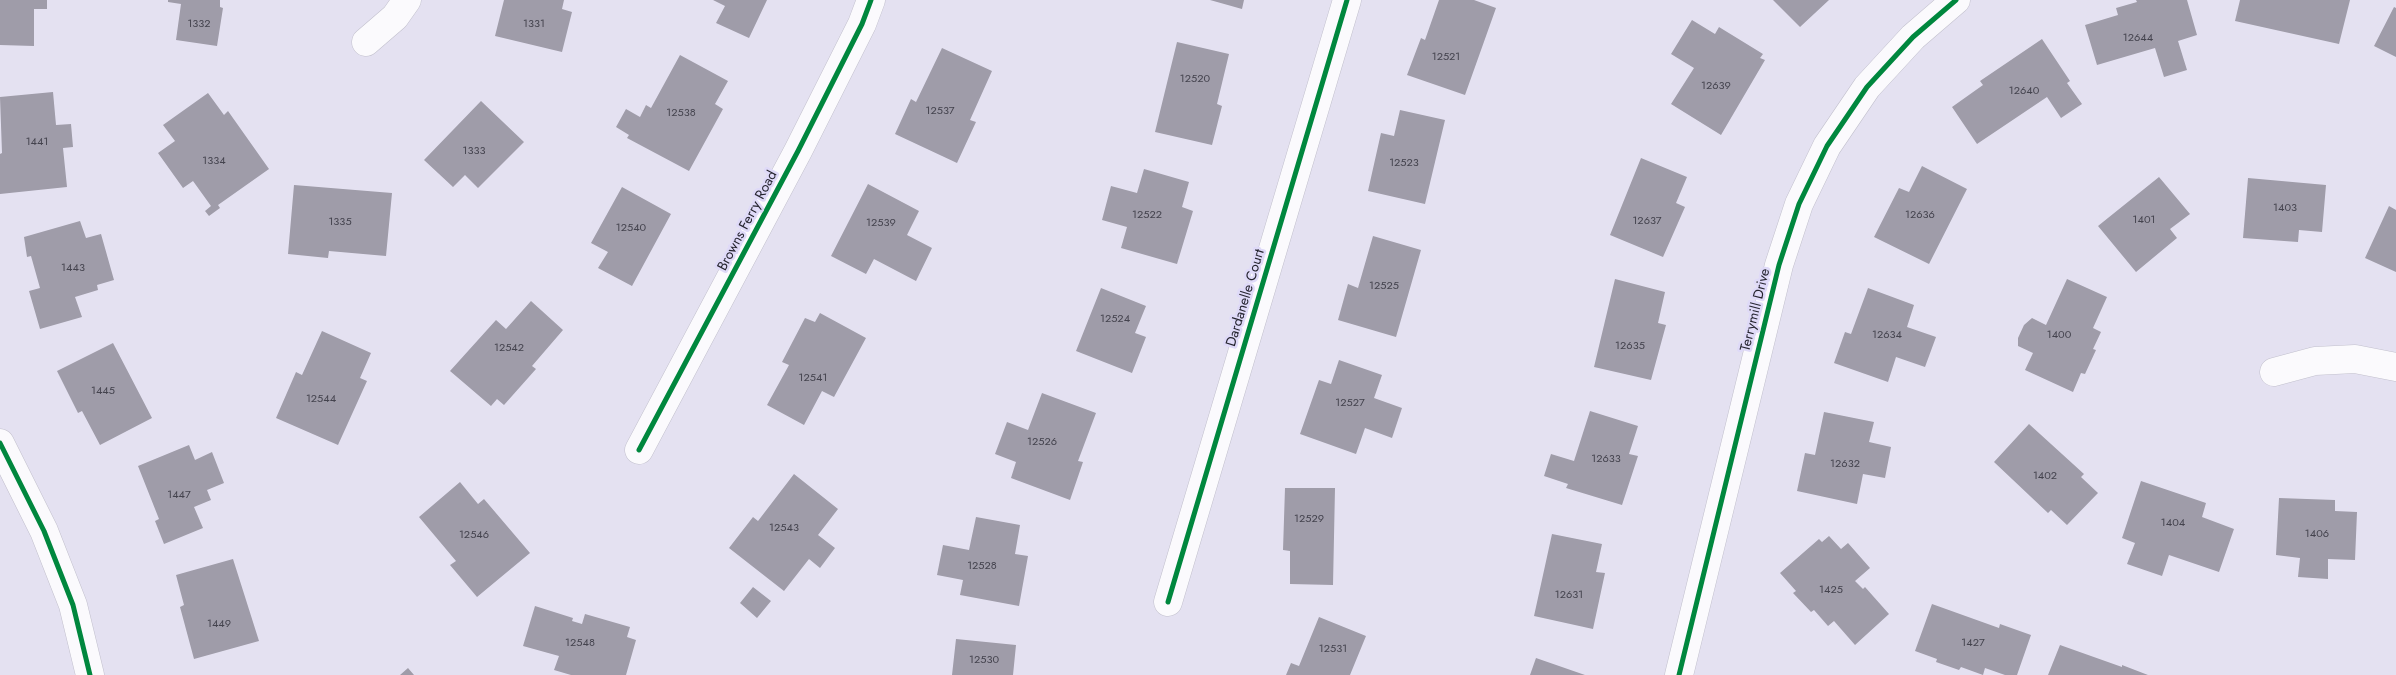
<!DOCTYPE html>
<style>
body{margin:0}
canvas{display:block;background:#e4e1f1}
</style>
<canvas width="2396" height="675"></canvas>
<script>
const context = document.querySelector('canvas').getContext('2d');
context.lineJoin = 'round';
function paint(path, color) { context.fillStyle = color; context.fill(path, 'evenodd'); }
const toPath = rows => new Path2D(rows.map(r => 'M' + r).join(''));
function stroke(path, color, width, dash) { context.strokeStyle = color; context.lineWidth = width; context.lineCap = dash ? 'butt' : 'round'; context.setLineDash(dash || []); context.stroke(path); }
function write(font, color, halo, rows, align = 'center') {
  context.font = font + ' Jost,sans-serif'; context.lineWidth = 5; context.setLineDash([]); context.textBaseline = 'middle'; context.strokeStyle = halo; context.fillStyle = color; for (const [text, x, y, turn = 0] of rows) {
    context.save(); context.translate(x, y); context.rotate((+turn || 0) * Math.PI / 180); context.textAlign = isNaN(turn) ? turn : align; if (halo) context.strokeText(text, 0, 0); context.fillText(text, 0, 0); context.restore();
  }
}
paint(toPath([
 [0,0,47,0,47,9,34,9,34,46,0,45],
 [168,0,220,0,220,7,223,8,217,46,176,40,181,4,168,2],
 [504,0,564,0,562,9,572,12,562,52,495,36],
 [713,0,767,0,749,38,716,23,725,6],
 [1210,0,1244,0,1242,9],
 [1439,0,1474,0,1496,8,1465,95,1407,75,1421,38,1425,40],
 [1773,0,1829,0,1800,27],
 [2136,0,2187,0,2197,35,2178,41,2187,70,2164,77,2155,48,2097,65,2085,25,2118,15,2116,8,2137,2],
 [2240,0,2350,0,2339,44,2235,21],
 [2394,7,2396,8,2396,57,2374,46],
 [1692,20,1715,34,1719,27,1763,54,1760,58,1765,60,1721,135,1671,104,1694,68,1671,54],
 [2042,39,2070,81,2067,83,2082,104,2061,118,2047,97,1977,144,1952,107,1983,85,1980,81],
 [1177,42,1229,54,1217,104,1222,106,1212,145,1155,132],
 [942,48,992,71,970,120,976,122,957,163,895,134,911,99,916,102],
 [680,55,728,81,715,104,723,109,689,171,627,138,629,135,616,127,626,109,640,117,646,105,651,108],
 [53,92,56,125,71,124,73,147,63,148,67,187,0,194,0,154,2,153,0,97],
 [208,93,224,115,228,111,269,169,218,205,220,208,209,216,205,211,211,206,193,181,183,188,158,153,175,141,163,125],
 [481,101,524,142,478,188,465,175,453,187,424,160],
 [1400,110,1445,120,1425,204,1368,191,1381,133,1394,136],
 [1641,158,1687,177,1676,203,1685,207,1663,257,1610,235],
 [1922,166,1967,189,1929,264,1874,237,1899,188,1909,192],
 [1144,169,1189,182,1182,207,1193,211,1177,264,1121,248,1127,227,1102,220,1111,186,1137,193],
 [2159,177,2190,214,2170,229,2177,238,2136,272,2098,226],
 [2248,178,2326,185,2322,232,2299,230,2298,242,2243,238],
 [868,184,919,211,907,235,932,248,916,281,874,259,866,274,831,256],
 [294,185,392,193,386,256,329,251,328,258,288,254],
 [622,187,671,214,632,286,598,268,608,252,591,243],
 [2389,206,2396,210,2396,272,2365,258],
 [80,221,86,238,101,234,114,280,97,285,98,290,75,297,82,317,40,329,29,291,40,288,31,256,27,257,24,237],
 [1373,236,1421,250,1396,337,1338,320,1348,284,1358,288],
 [1615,279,1665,292,1658,323,1666,325,1651,380,1594,367],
 [2067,279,2107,297,2093,328,2101,332,2093,349,2096,350,2085,374,2081,373,2073,392,2025,370,2033,353,2018,346,2018,338,2024,325,2032,318,2046,325],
 [1101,288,1146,306,1135,333,1146,337,1132,373,1076,351],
 [1868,288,1914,305,1907,327,1936,337,1925,367,1896,357,1888,382,1834,363,1845,332,1851,334],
 [531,301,563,330,532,366,536,369,504,405,497,399,491,406,450,371,496,320,506,329],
 [820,313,866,338,834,397,822,391,804,425,767,405,789,365,782,362,805,318,815,322],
 [322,331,371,353,360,378,367,381,338,445,276,418,296,372,302,375],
 [113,343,152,418,100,445,82,411,78,413,57,371],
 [1339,360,1382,375,1374,398,1402,408,1392,438,1365,428,1356,454,1300,434,1319,380,1331,384],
 [1042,393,1096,413,1078,461,1083,462,1070,500,1011,478,1016,462,995,454,1007,422,1028,430],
 [1590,411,1638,426,1629,454,1638,456,1622,505,1566,488,1568,484,1544,476,1551,454,1574,461],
 [1824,412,1874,422,1869,442,1891,447,1885,478,1863,474,1857,504,1797,491,1805,453,1815,455],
 [2029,424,2084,474,2081,477,2098,493,2067,525,2051,510,2048,513,1994,462],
 [189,445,195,460,212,452,224,483,207,490,211,500,194,507,203,528,164,544,155,521,159,519,138,466],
 [794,474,838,509,818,535,835,548,820,568,809,559,784,591,729,548,753,517,758,521],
 [2141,481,2206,503,2202,517,2234,529,2219,572,2169,555,2162,576,2127,564,2135,543,2122,538],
 [460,482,478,504,484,499,530,553,477,597,450,565,456,561,419,517],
 [1285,488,1335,488,1333,585,1290,584,1290,551,1283,550],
 [2279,498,2335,500,2335,511,2357,512,2355,560,2328,559,2328,579,2298,577,2300,558,2276,555],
 [976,517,1020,525,1015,554,1028,556,1019,606,960,595,963,580,937,575,943,545,969,550],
 [1552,534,1602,544,1596,572,1605,573,1593,629,1534,616],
 [1829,536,1841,549,1848,543,1870,568,1855,581,1863,589,1865,587,1889,614,1855,645,1834,621,1828,626,1814,610,1811,612,1793,593,1796,591,1780,573,1819,539,1822,542],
 [233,559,259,641,194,659,180,607,184,605,176,575],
 [753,587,771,601,757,618,740,603],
 [1932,604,1999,628,2000,624,2031,635,2017,675,2005,675,1985,668,1983,675,1961,667,1959,670,1936,662,1937,659,1915,651],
 [535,606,573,618,572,621,582,624,585,614,630,627,627,637,636,640,626,675,571,675,554,670,559,656,523,646],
 [1319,617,1366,636,1350,675,1286,675,1291,663,1299,666],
 [956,639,1016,645,1013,675,952,675],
 [2060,645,2122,667,2122,665,2148,675,2048,675],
 [1536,658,1585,675,1530,675],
 [408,668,414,675,400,675]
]), '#9f9ca9');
const minor = toPath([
 [366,42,395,17,407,0],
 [2274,372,2315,361,2355,359,2396,367],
 [639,450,798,151,862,24,871,0],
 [1168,602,1347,0],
 [1679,675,1779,265,1799,204,1827,146,1867,87,1913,37,1956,0]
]);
const tertiary = toPath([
 [0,443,44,531,73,605,90,675]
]);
stroke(minor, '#c2c0cd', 29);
stroke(tertiary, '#c2c0cd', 29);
stroke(minor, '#fbfafd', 28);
stroke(tertiary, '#fbfafd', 28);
stroke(toPath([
 [0,443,44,531,73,605,90,675],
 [639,450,798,151,862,24,871,0],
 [1168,602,1347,0],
 [1679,675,1779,265,1799,204,1827,146,1867,87,1913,37,1956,0]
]), '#00873e', 5);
write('11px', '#44434e', null, [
 ["1332",199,24],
 ["1331",534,24],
 ["12644",2138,38],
 ["12521",1446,57],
 ["12520",1195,79],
 ["12639",1716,86],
 ["12640",2024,91],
 ["12537",940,111],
 ["12538",681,113],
 ["1441",37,142],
 ["1333",474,151],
 ["1334",214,161],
 ["12523",1404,163],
 ["1403",2285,208],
 ["12522",1147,215],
 ["12636",1920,215],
 ["1401",2144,220],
 ["12637",1647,221],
 ["1335",340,222],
 ["12539",881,223],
 ["12540",631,228],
 ["1443",73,268],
 ["12525",1384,286],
 ["12524",1115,319],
 ["12634",1887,335],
 ["1400",2059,335],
 ["12635",1630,346],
 ["12542",509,348],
 ["12541",813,378],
 ["1445",103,391],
 ["12544",321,399],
 ["12527",1350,403],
 ["12526",1042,442],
 ["12633",1606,459],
 ["12632",1845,464],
 ["1402",2045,476],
 ["1447",179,495],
 ["12529",1309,519],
 ["1404",2173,523],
 ["12543",784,528],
 ["1406",2317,534],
 ["12546",474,535],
 ["12528",982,566],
 ["1425",1831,590],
 ["12631",1569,595],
 ["1449",219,624],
 ["12548",580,643],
 ["1427",1973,643],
 ["12531",1333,649],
 ["12530",984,660]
]);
write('14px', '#262530', '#dfdaf8', [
 ["Browns Ferry Road",748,221,-62],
 ["Dardanelle Court",1246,298,-73],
 ["Terrymill Drive",1756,310,-76]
]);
</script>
